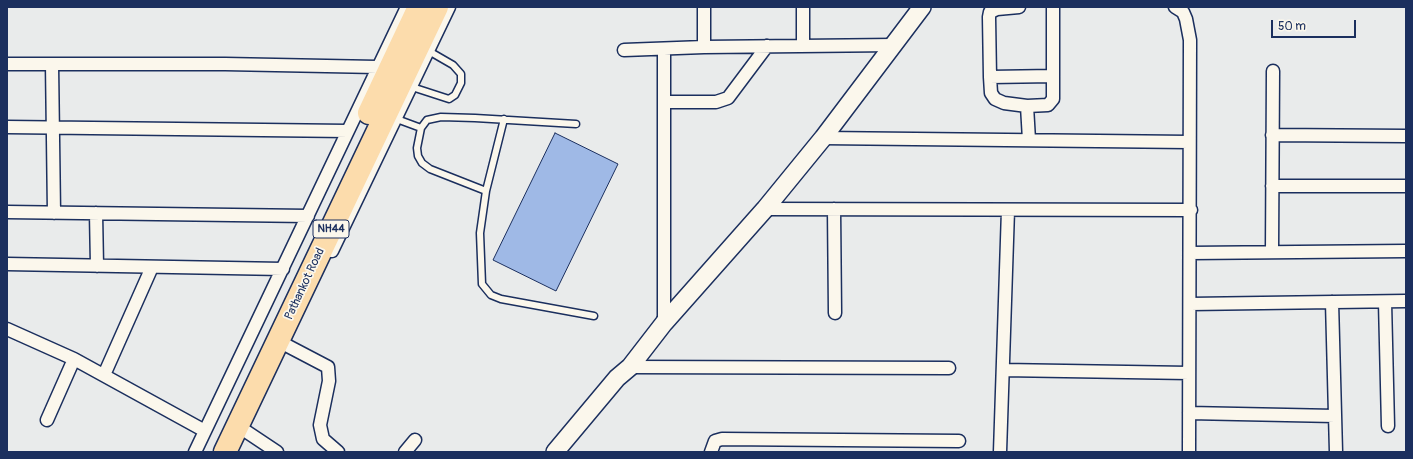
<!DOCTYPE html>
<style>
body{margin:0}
#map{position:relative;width:1413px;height:459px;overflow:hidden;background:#e9ebeb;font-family:Pangolin,sans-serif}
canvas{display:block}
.frame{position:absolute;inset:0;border:8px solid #1b2f5e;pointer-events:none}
.scale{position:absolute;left:1271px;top:20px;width:85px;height:18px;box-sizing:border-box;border:2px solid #1b2f5e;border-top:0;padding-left:5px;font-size:12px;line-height:14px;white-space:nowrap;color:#1b2f5e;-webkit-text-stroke:3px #fbf7ec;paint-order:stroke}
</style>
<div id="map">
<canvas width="1413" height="459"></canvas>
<div class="frame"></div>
<div class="scale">50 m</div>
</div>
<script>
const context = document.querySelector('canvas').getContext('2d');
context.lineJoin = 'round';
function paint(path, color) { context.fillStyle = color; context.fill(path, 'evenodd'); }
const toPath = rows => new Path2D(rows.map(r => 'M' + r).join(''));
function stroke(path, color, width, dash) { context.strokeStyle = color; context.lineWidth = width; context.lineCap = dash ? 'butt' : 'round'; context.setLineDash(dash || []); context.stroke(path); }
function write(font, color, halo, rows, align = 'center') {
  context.font = font + ' Pangolin,sans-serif'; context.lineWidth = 3.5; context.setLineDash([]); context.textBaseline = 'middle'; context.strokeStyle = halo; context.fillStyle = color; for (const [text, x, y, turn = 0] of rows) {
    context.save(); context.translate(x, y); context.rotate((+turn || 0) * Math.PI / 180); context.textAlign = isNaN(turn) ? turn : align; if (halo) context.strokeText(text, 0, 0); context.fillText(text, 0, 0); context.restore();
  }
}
const building = toPath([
 [555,133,618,164,556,291,493,260,555,133]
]);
paint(building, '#9fb9e6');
stroke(building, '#1b2f5e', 1);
const lane = toPath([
 [412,87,449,99,455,95,461,83,461,74,453,65,427,50],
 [394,118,421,128],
 [504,119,486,191,480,233,482,284,491,295,501,299,594,316],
 [486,191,430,169,422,163,418,156,417,148,421,128,427,120,441,117,475,118,576,124]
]);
const street = toPath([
 [704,7,704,47],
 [1019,7,997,9,990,12,989,17,990,77,1053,76],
 [1175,7,1183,12,1186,19,1190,40,1189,452],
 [803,46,803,7],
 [624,50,704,47,895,45],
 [7,64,225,64,377,67],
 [52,64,54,213],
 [990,77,991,93,995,99,1004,103,1027,106,1029,140],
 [664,102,716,102,728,98,767,46],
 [1027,106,1048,105,1053,99,1053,7],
 [7,127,348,131],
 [1272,135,1406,136],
 [823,138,1189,142],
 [1272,186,1406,186],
 [765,209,1191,210],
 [834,209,835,313],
 [7,212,308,216],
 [96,213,97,266],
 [332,251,449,7],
 [1272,252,1273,71],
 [1190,253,1406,251],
 [7,264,283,269],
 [1332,302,1336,452],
 [1385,302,1388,426],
 [1190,304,1406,301],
 [664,323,664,49],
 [7,329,74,359,205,431],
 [286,345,328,367,329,381,320,425,323,439,338,452],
 [630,367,949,368],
 [1003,370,1189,373],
 [104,375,152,267],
 [1189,413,1335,416],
 [47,420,74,359],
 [247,432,277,452],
 [195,452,407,7],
 [405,452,415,440],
 [711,452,715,441,722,439,959,441],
 [1000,452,1008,210]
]);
const secondary = toPath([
 [555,452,617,378,630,367,664,323,765,209,823,138,922,7]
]);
const highway = toPath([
 [369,113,419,7],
 [225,452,437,7]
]);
stroke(lane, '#1b2f5e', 9);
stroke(street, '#1b2f5e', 15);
stroke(secondary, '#1b2f5e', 20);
stroke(highway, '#1b2f5e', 25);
stroke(lane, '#fbf7ec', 6);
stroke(street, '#fbf7ec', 12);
stroke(secondary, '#fbf7ec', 17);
stroke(highway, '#fcdcac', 22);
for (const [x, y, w] of [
 [331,229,36]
]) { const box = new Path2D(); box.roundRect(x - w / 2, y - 9, w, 18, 3); context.fillStyle = '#fbf7ec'; context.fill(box); stroke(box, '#1b2f5e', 1); }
write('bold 11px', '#1b2f5e', null, [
 ["NH44",331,229]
]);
write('12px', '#1b2f5e', '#fbf7ec', [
 ["Pathankot Road",305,284,-65]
]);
</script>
